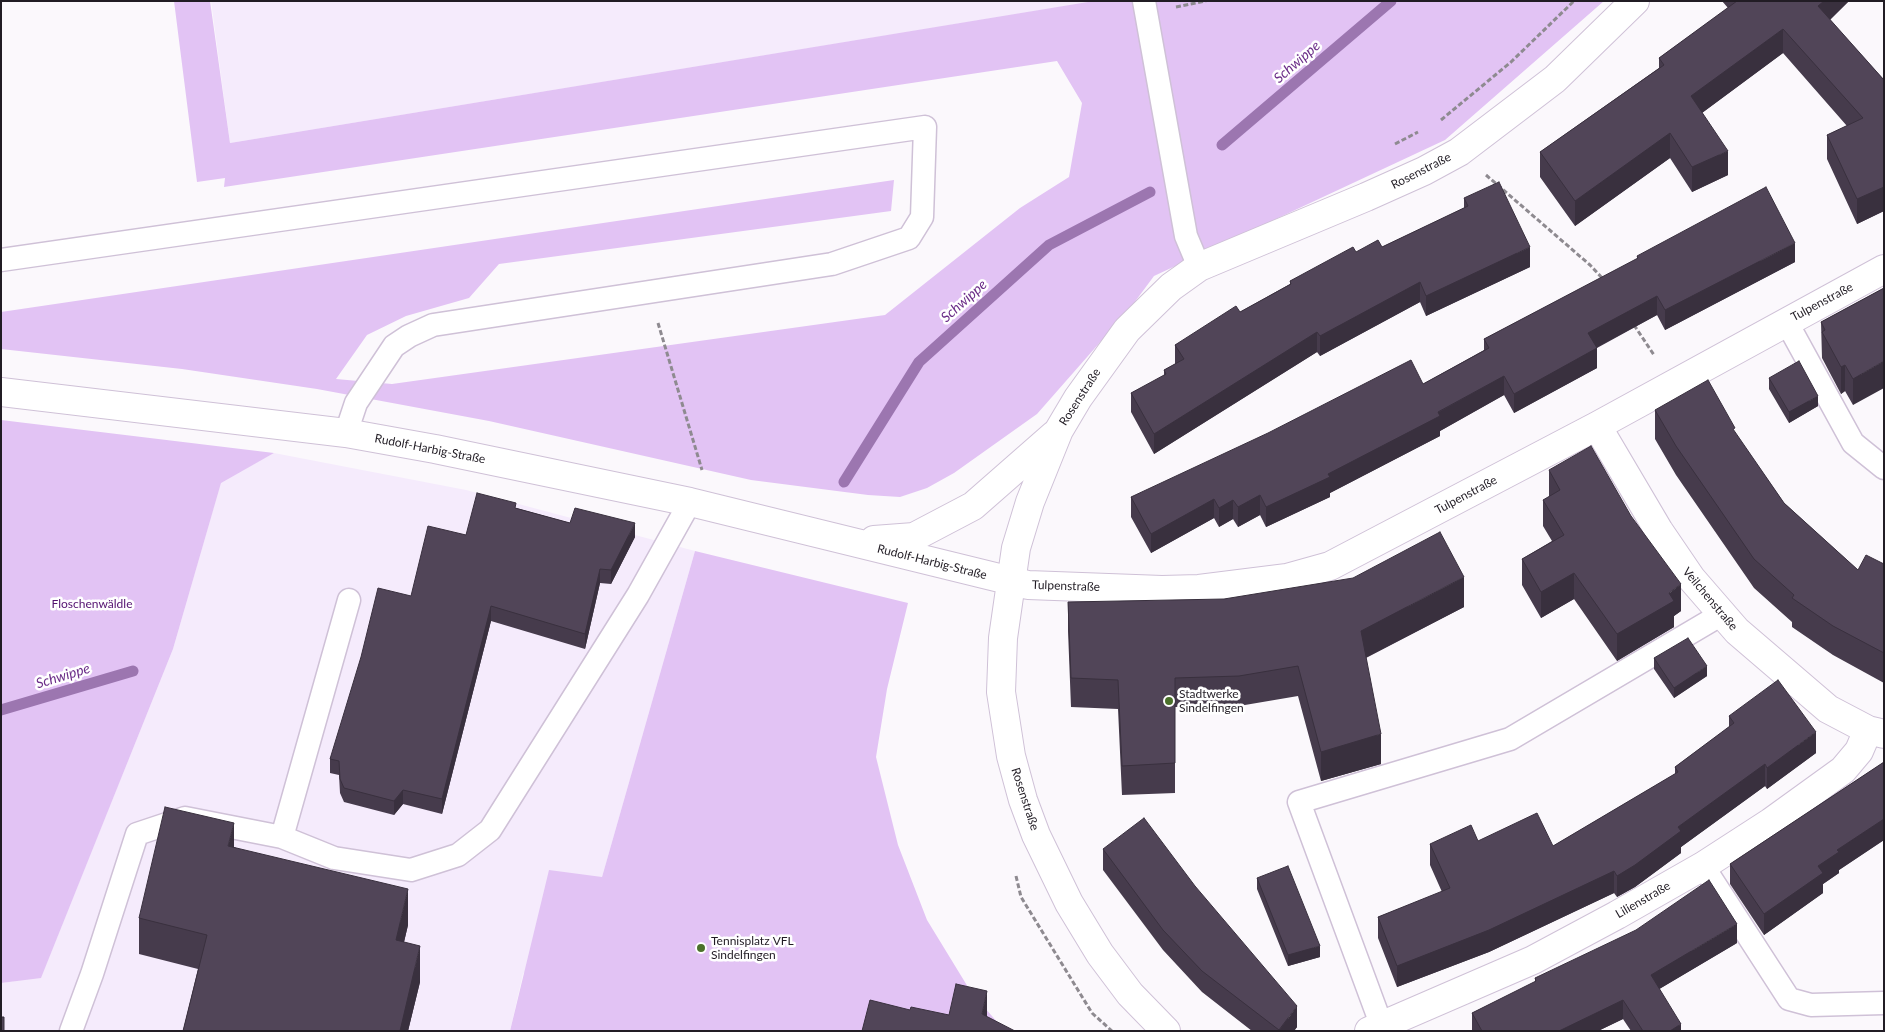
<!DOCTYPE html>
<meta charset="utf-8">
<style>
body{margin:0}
#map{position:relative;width:1885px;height:1032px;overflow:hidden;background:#fbf8fc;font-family:Lato,sans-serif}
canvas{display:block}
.frame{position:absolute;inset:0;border:2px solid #211c24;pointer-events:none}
</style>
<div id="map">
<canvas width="1885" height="1032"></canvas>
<div class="frame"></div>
</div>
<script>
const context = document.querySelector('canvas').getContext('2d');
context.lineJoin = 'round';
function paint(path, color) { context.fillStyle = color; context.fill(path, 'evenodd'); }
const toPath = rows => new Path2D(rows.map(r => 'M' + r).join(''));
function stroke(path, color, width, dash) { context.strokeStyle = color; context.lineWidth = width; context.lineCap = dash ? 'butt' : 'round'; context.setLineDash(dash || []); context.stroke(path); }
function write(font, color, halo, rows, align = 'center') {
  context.font = font + ' Lato,sans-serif'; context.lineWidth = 5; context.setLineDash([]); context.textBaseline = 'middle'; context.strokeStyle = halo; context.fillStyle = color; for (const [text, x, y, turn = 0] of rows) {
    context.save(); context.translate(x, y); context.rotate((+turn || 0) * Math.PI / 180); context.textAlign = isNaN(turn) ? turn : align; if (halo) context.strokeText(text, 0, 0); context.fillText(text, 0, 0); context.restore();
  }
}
paint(toPath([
 [211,1,1097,1,230,143],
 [274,453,466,490,695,551,602,877,523,974,510,1031,1,1031,1,983,41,977,173,649,221,482]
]), '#f5ebfc');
paint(toPath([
 [174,1,210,1,230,143,1094,1,1604,1,1445,140,1154,276,1131,307,1037,414,954,473,927,488,900,497,868,495,751,480,489,421,317,389,182,369,1,349,1,312,894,180,891,211,499,264,469,298,406,316,367,335,336,379,392,384,885,315,1020,208,1069,177,1082,103,1057,61,224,187,225,178,197,182],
 [1,420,274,453,221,483,173,649,41,978,1,983],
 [695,551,908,603,887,689,876,757,898,845,927,920,971,992,1005,1031,510,1031,549,870,602,877]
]), '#e2c3f4');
stroke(toPath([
 [1222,145,1391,1],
 [844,482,919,362,1049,245,1150,192],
 [1,710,133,671]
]), '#9c76b0', 11);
const service = toPath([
 [1144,1,1186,236,1199,267],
 [1,260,925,127,922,217,909,238,832,264,433,325,409,336,394,346,356,403,346,433],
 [1786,321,1853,443,1884,468],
 [349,600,282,837,334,858,411,870,458,855,490,830,638,595,690,502],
 [1703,866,1789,999,1811,1005,1884,1003],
 [1381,1024,1299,802,1510,739,1722,614],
 [71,1031,92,974,137,834,185,818,282,837]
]);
const minor = toPath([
 [1,392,346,433,435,449,690,502,1028,585,1162,590,1199,589,1287,578,1330,566,1597,426,1884,269],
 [1597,426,1659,531,1691,578,1737,631,1828,709,1868,730],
 [874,540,914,537,973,506,1054,435],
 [1166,1031,1130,994,1100,954,1069,903,1036,835,1023,800,1011,756,1001,692,1003,638,1016,548,1030,502,1059,430,1078,398,1127,330,1171,287,1199,267,1366,197,1424,171,1459,152,1555,79,1635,1],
 [1369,1031,1533,960,1617,915,1703,866,1771,822,1843,770,1859,751,1868,730,1884,734]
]);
stroke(service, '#cfc1d7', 25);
stroke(minor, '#cfc1d7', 30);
stroke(toPath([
 [1176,7,1206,1],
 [1441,120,1511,62,1574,1],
 [1395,144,1418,132],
 [1486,175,1590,265,1604,280],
 [658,323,702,470],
 [1634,325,1654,355],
 [1016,876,1021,897,1092,1013,1112,1031]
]), '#8e8a90', 3, [5, 2.5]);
stroke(service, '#fff', 22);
stroke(minor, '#fff', 28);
paint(toPath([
 [1722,1,1849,1,1830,20,1884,80,1884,211,1857,224,1827,159,1827,135,1847,126,1783,53,1702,113,1728,175,1692,192,1670,158,1575,226,1540,177,1540,152,1659,68,1659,58,1728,8],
 [1464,198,1530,267,1426,316,1420,302,1320,356,1317,352,1154,454,1131,412,1131,393,1164,376,1164,370,1175,364,1175,345,1240,312,1290,284,1290,281,1356,252,1382,247,1464,208],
 [1637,256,1795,262,1665,330,1657,315,1597,348,1597,368,1514,413,1504,395,1440,431,1440,436,1330,493,1330,497,1266,527,1260,515,1238,527,1233,519,1219,527,1214,518,1151,553,1131,517,1131,497,1423,384,1484,350,1484,339,1637,259],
 [1884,288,1853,405,1845,391,1841,394,1822,358,1821,322],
 [1769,378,1818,406,1789,423,1769,389],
 [1655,410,1735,433,1784,503,1858,570,1884,564,1884,683,1833,655,1792,627,1792,622,1754,588,1676,475,1655,439],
 [1549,470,1681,611,1674,616,1674,627,1617,661,1574,599,1541,618,1522,585,1522,559,1552,541,1543,526,1543,500,1549,497],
 [516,508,570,523,635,537,611,584,600,583,585,649,491,621,442,814,403,804,394,815,344,802,340,793,339,775,330,773,330,759,466,535],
 [1068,602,1464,607,1366,658,1381,764,1321,781,1298,696,1239,706,1175,707,1175,793,1122,795,1118,709,1071,707,1068,631],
 [1654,658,1707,676,1674,698,1654,669],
 [1729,716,1816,753,1767,789,1765,786,1681,847,1681,853,1635,887,1617,897,1614,893,1489,952,1397,987,1378,938,1378,917,1442,892,1430,865,1430,844,1478,841,1553,846,1675,774,1675,767,1729,727],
 [1884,762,1884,840,1839,870,1839,873,1823,884,1823,893,1764,935,1730,884,1730,864],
 [234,847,408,925,404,942,420,982,408,1031,183,1031,198,969,139,954,139,918],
 [1103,849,1297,1027,1294,1031,1252,1031,1202,992,1163,950,1103,870],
 [1257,878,1320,957,1288,966,1257,889],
 [1737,943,1659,989,1681,1031,1631,1031,1623,1019,1598,1031,1472,1031,1472,1013,1535,982,1535,978]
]), '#463b4c');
paint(toPath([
 [1824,1,1849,1,1818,31,1818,6],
 [1783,29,1783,53,1691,121,1691,96],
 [1670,133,1670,158,1575,226,1575,201],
 [1728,151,1728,175,1692,192,1692,167],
 [1884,187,1884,211,1857,224,1857,199],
 [1795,243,1795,262,1665,330,1665,310],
 [1530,247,1530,267,1426,316,1426,296],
 [1420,282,1420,302,1320,356,1320,336],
 [1657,296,1657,315,1588,352,1588,333],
 [1317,332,1317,352,1154,454,1154,434],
 [1597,348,1597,368,1514,413,1514,394],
 [1884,361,1884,388,1853,405,1853,379],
 [1845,365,1845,391,1841,394,1841,367],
 [1504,376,1504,395,1440,431,1440,436,1330,493,1330,497,1266,527,1266,507,1328,474],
 [1818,396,1818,406,1789,423,1789,412],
 [1260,495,1260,515,1238,527,1238,507],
 [1214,499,1214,518,1151,553,1151,534],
 [1233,500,1233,519,1219,527,1219,508],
 [635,523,635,537,611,584,611,570],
 [600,569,600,583,585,649,585,634],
 [1574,573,1574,599,1541,618,1541,592],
 [1464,577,1464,607,1361,660,1361,631],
 [1681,584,1681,611,1674,616,1674,627,1617,661,1617,634],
 [491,606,491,621,442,814,442,799],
 [1707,666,1707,676,1674,698,1674,688],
 [1816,732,1816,753,1767,789,1767,768],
 [1381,734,1381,764,1321,781,1321,752],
 [1765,764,1765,786,1681,847,1681,853,1635,887,1617,897,1617,876,1678,827],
 [403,790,403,804,394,815,394,801],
 [1884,819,1884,840,1839,870,1839,873,1823,884,1823,893,1764,935,1764,914,1837,850],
 [234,823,234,859,228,846],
 [1614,871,1614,893,1489,952,1397,987,1397,966],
 [408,889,408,925,396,976,396,940],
 [1737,924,1737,943,1651,994,1651,975],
 [420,946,420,982,408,1031,400,1031],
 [1320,946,1320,957,1288,966,1288,955],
 [987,991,987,1019,982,1014],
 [1623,1000,1623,1019,1598,1031,1559,1031],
 [1297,1006,1297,1027,1294,1031,1279,1031],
 [1681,1024,1681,1031,1670,1031]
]), '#39303e');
const building = toPath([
 [1737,1,1824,1,1818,6,1884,80,1884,187,1857,199,1827,135,1863,118,1783,29,1691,96,1728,151,1692,167,1670,133,1575,201,1540,152,1664,65,1659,58,1737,1],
 [1499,182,1530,247,1426,296,1420,282,1320,336,1317,332,1154,434,1131,393,1166,374,1164,370,1184,359,1175,345,1236,306,1240,312,1291,284,1290,281,1353,247,1356,252,1378,240,1382,247,1468,206,1464,198,1499,182],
 [1766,187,1795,243,1665,310,1657,296,1588,333,1597,348,1514,394,1504,376,1438,412,1440,416,1328,474,1330,477,1266,507,1260,495,1238,507,1233,500,1219,508,1214,499,1151,534,1131,497,1268,433,1411,360,1423,384,1489,348,1484,339,1638,258,1637,256,1766,187],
 [1884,288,1884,361,1853,379,1845,365,1841,367,1822,332,1825,330,1821,322,1884,288],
 [1799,361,1818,396,1789,412,1769,378,1799,361],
 [1708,380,1735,428,1733,429,1784,503,1858,570,1866,555,1884,564,1884,653,1833,626,1792,598,1794,595,1754,559,1676,446,1655,410,1708,380],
 [1591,446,1631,516,1681,584,1669,593,1674,601,1617,634,1574,573,1541,592,1522,559,1564,535,1543,500,1560,490,1549,470,1591,446],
 [477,493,516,503,515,508,570,523,575,508,635,523,611,570,600,569,585,634,491,606,442,799,403,790,394,801,344,788,340,779,339,761,330,759,361,657,378,588,411,596,428,526,466,535,477,493],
 [1440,532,1464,577,1361,631,1381,734,1321,752,1298,666,1239,676,1175,678,1175,763,1122,766,1118,680,1071,678,1068,602,1224,599,1353,578,1440,532],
 [1688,638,1707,666,1674,688,1654,658,1688,638],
 [1778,680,1816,732,1767,768,1765,764,1678,827,1681,831,1635,865,1617,876,1614,871,1489,930,1397,966,1378,917,1450,888,1430,844,1471,825,1478,841,1537,813,1553,846,1678,772,1675,767,1734,723,1729,716,1778,680],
 [1884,762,1884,819,1837,850,1839,852,1818,866,1823,873,1764,914,1730,864,1884,762],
 [165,807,234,823,228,846,408,889,396,940,420,946,400,1031,183,1031,207,935,139,918,165,807],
 [1144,818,1195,886,1297,1006,1279,1030,1202,971,1163,930,1103,849,1144,818],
 [1288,866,1320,946,1288,955,1257,878,1288,866],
 [1709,880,1737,924,1651,975,1681,1024,1670,1031,1643,1031,1623,1000,1559,1031,1482,1031,1472,1013,1536,981,1535,978,1636,930,1709,880],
 [956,984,987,991,982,1014,1015,1031,862,1031,870,1000,910,1010,911,1007,949,1015,956,984],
 [1,1017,4,1017,4,1031,1,1031,1,1017]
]);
paint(building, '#514558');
stroke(building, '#39303e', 1);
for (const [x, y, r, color] of [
 [1169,701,5,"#4b712b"],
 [701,948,5,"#4b712b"]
]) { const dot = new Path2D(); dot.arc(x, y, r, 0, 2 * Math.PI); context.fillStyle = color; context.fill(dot); stroke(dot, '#fff', 2); }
write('12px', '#211c24', '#fff', [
 ["Rosenstraße",1421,171,-27],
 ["Tulpenstraße",1822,302,-28],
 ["Rosenstraße",1080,397,-57],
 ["Rudolf-Harbig-Straße",430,449,11],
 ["Tulpenstraße",1466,495,-28],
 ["Rudolf-Harbig-Straße",932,562,14],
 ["Tulpenstraße",1066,586,2],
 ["Veilchenstraße",1710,599,50],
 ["Rosenstraße",1025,799,72],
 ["Lilienstraße",1643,900,-30]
]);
write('12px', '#53116f', '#fff', [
 ["Floschenwäldle",92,604]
]);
write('12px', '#211c24', '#fff', [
 ["Stadtwerke",1179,694],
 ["Sindelfingen",1179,708],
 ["Tennisplatz VFL",711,941],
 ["Sindelfingen",711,955]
], 'left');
write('italic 14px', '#6b2d88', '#fff', [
 ["Schwippe",1297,62,-41],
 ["Schwippe",964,301,-42],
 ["Schwippe",63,676,-17]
]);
</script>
